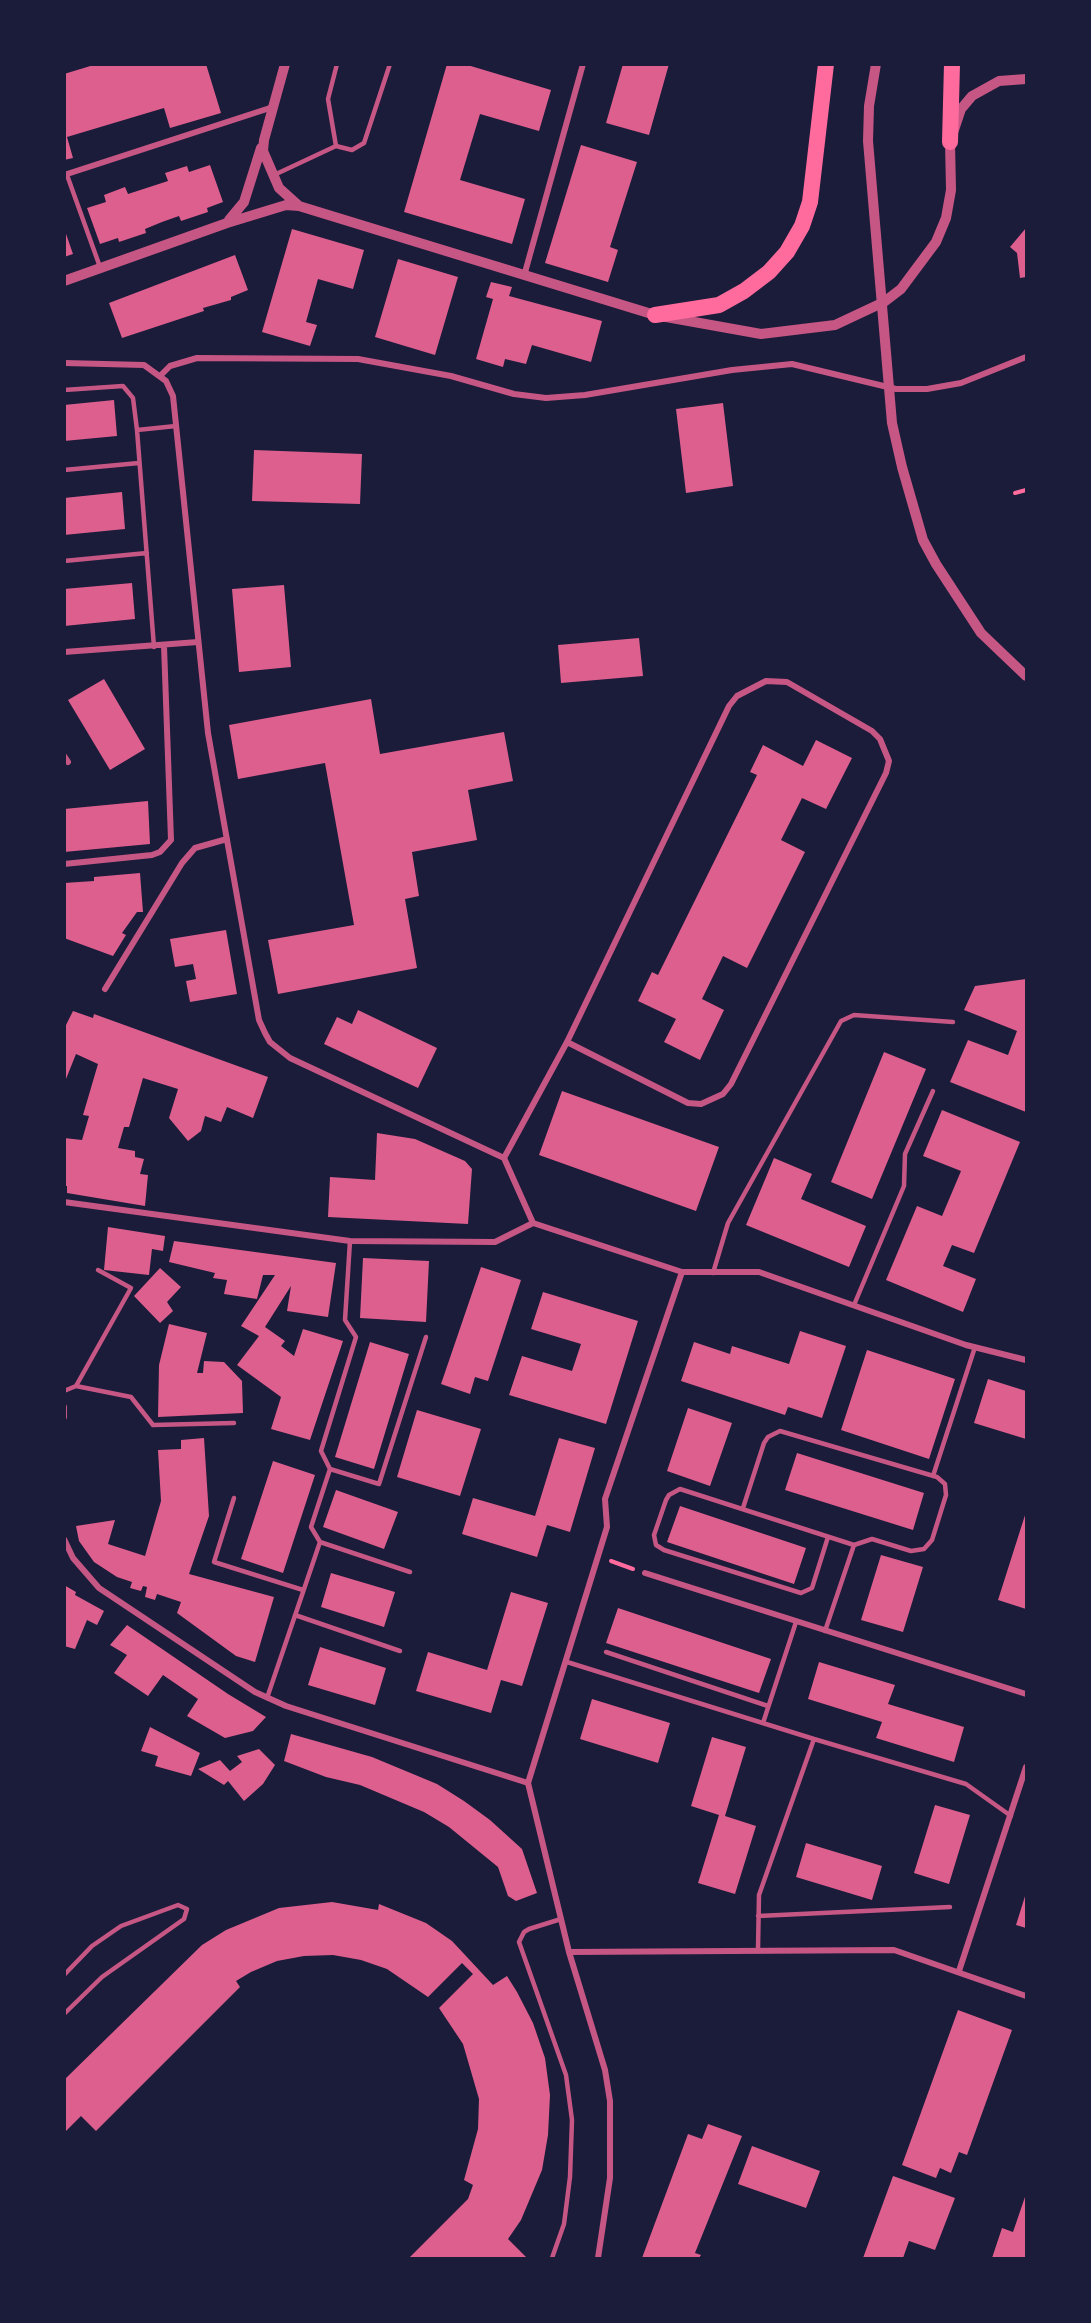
<!DOCTYPE html>
<style>
body{margin:0}
#map{position:relative;width:1091px;height:2323px;overflow:hidden;background:#1b1b3a;font-family:Lato,sans-serif}
canvas{display:block}
.frame{position:absolute;inset:0;border:66px solid #1b1b3a;pointer-events:none}
</style>
<div id="map">
<canvas width="1091" height="2323"></canvas>
<div class="frame"></div>
</div>
<script>
const context = document.querySelector('canvas').getContext('2d');
context.lineJoin = 'round';
function paint(path, color) { context.fillStyle = color; context.fill(path, 'evenodd'); }
const toPath = rows => new Path2D(rows.map(r => 'M' + r).join(''));
function stroke(path, color, width, dash) { context.strokeStyle = color; context.lineWidth = width; context.lineCap = dash ? 'butt' : 'round'; context.setLineDash(dash || []); context.stroke(path); }
paint(toPath([
 [97,64,206,64,221,113,170,128,164,108,67,137,73,158,64,160,64,74],
 [447,64,464,64,551,90,539,131,480,114,460,180,525,199,512,244,404,212],
 [623,64,669,64,649,135,606,123],
 [581,145,637,162,610,247,618,250,608,282,545,263],
 [210,165,223,202,207,208,208,212,181,221,179,216,162,222,145,229,146,233,119,242,118,238,100,244,87,208,106,202,104,195,125,187,128,194,168,181,165,173,187,166,189,172],
 [64,228,73,254,64,257],
 [1026,228,1026,277,1020,278,1017,253,1010,247],
 [292,229,364,250,353,289,318,279,306,322,317,325,310,346,262,332],
 [235,255,248,290,231,297,231,300,203,308,204,311,122,338,109,303],
 [398,259,458,277,435,355,375,337],
 [491,282,512,287,509,296,602,321,591,362,532,345,526,364,505,359,503,367,476,359,493,299,486,297],
 [114,400,117,436,64,441,64,405],
 [723,403,733,486,686,493,676,409],
 [254,450,362,454,360,504,252,501],
 [122,492,125,529,64,535,64,498],
 [132,583,135,619,64,626,64,589],
 [284,585,291,667,239,672,232,589],
 [639,638,643,676,561,683,558,645],
 [104,679,145,749,110,770,68,700],
 [371,699,380,754,504,732,513,781,468,790,477,840,412,852,419,896,405,899,417,968,278,994,268,940,354,925,325,763,238,779,229,725],
 [816,740,852,758,826,809,802,798,781,840,805,852,747,968,723,956,702,999,724,1010,700,1060,664,1042,676,1019,638,1001,652,972,658,975,757,775,750,772,763,745,803,766],
 [148,801,150,844,64,852,64,809],
 [140,873,143,912,137,912,122,933,126,935,113,956,64,938,64,883,94,881,94,877],
 [226,930,237,994,190,1002,186,981,196,979,193,964,175,967,170,939],
 [1026,979,1026,1112,950,1082,968,1040,1008,1055,1017,1031,964,1010,975,986],
 [358,1010,437,1048,418,1088,324,1044,337,1017,352,1024],
 [73,1011,93,1018,94,1014,268,1077,253,1118,227,1107,221,1122,205,1116,201,1131,188,1141,169,1118,178,1089,143,1078,129,1127,124,1127,118,1148,135,1151,135,1157,144,1159,140,1174,148,1175,145,1206,67,1193,67,1186,64,1186,64,1138,82,1140,89,1116,83,1115,98,1064,76,1054,64,1084,64,1029],
 [884,1052,926,1069,872,1199,831,1182],
 [562,1091,719,1147,696,1211,539,1155],
 [942,1110,1020,1142,974,1253,952,1245,943,1266,976,1279,963,1312,886,1280,917,1206,942,1216,961,1171,923,1156],
 [377,1133,415,1139,465,1161,472,1169,468,1224,328,1217,330,1177,375,1180],
 [774,1158,812,1174,801,1199,866,1226,849,1267,746,1225],
 [108,1227,165,1236,163,1251,152,1249,149,1275,104,1270],
 [174,1241,336,1263,328,1317,287,1311,291,1286,265,1327,285,1341,281,1346,294,1356,303,1329,343,1341,310,1440,271,1429,281,1397,237,1365,259,1336,241,1326,275,1275,263,1275,257,1299,224,1294,227,1280,213,1278,215,1273,169,1262],
 [363,1258,429,1261,426,1322,360,1318],
 [481,1267,521,1280,488,1381,475,1377,470,1394,441,1384],
 [160,1268,181,1287,167,1302,173,1311,160,1323,134,1296],
 [543,1292,638,1321,606,1424,509,1395,522,1356,572,1371,581,1344,531,1329],
 [169,1324,207,1333,197,1373,203,1373,204,1361,224,1362,242,1381,243,1413,158,1417,159,1365],
 [800,1331,846,1346,822,1418,788,1407,785,1415,681,1381,694,1342,730,1354,732,1346,789,1364],
 [370,1342,409,1354,374,1469,335,1457],
 [867,1350,955,1379,929,1459,841,1430],
 [988,1379,1026,1391,1026,1439,974,1423],
 [688,1408,732,1423,710,1486,667,1471],
 [417,1410,481,1429,460,1496,397,1477],
 [204,1438,209,1516,189,1574,274,1597,255,1662,236,1656,177,1613,181,1602,157,1594,155,1600,145,1597,147,1587,143,1586,141,1591,130,1588,132,1582,117,1577,94,1562,79,1541,76,1526,115,1520,108,1544,145,1556,161,1501,158,1450,181,1449,181,1440],
 [559,1438,595,1448,570,1532,547,1525,537,1557,462,1534,473,1498,535,1516],
 [797,1453,924,1493,913,1530,785,1490],
 [273,1461,315,1475,283,1573,241,1559],
 [336,1490,398,1512,384,1549,323,1527],
 [680,1506,806,1548,794,1584,667,1542],
 [1026,1512,1026,1609,998,1600],
 [881,1555,923,1567,903,1632,861,1620],
 [331,1573,395,1592,384,1627,321,1607],
 [64,1585,76,1592,75,1595,104,1611,97,1625,87,1620,75,1649,64,1646],
 [511,1592,548,1603,522,1686,501,1680,491,1713,416,1691,428,1652,487,1670],
 [618,1608,771,1659,759,1693,606,1643],
 [127,1625,228,1694,266,1717,253,1731,225,1738,187,1716,198,1699,163,1675,148,1696,114,1673,127,1655,110,1645],
 [320,1647,386,1668,375,1705,308,1685],
 [819,1662,895,1685,888,1704,964,1727,954,1762,876,1738,882,1722,808,1699],
 [592,1699,670,1723,658,1763,580,1739],
 [150,1727,200,1753,191,1776,155,1766,158,1756,141,1751],
 [291,1734,372,1757,437,1784,464,1801,490,1820,522,1849,537,1893,516,1901,508,1896,498,1867,449,1827,424,1812,360,1785,326,1777,284,1761],
 [712,1737,746,1747,725,1816,756,1826,735,1894,698,1883,719,1815,691,1806],
 [259,1749,275,1765,263,1784,244,1801,228,1781,224,1785,198,1769,220,1760,230,1771,242,1762,237,1756],
 [935,1805,970,1815,949,1884,914,1873],
 [806,1843,882,1866,872,1900,796,1877],
 [1026,1893,1026,1928,1016,1925],
 [332,1902,378,1910,379,1904,426,1923,452,1941,493,1985,507,1976,517,1992,533,2023,545,2058,550,2095,548,2135,542,2170,521,2220,508,2239,527,2258,409,2258,468,2199,473,2185,464,2180,478,2129,479,2099,463,2044,439,2008,473,1974,462,1963,428,1997,387,1969,361,1960,333,1955,304,1956,277,1961,251,1972,236,1981,240,1987,96,2131,81,2116,64,2133,64,2080,202,1945,226,1930,279,1908],
 [958,2010,1012,2030,967,2155,959,2152,951,2173,940,2168,936,2178,902,2165],
 [708,2124,742,2136,695,2253,701,2255,699,2258,642,2258,688,2134,702,2139],
 [752,2146,820,2171,806,2208,738,2184],
 [893,2176,955,2198,935,2250,909,2241,903,2258,863,2258],
 [1026,2194,1026,2258,992,2258,1002,2228,1013,2232]
]), '#dd5f8e');
stroke(toPath([
 [1015,493,1026,490],
 [611,1561,633,1569]
]), '#ff6b9d', 4);
stroke(toPath([
 [336,146,328,99,337,64],
 [67,175,100,267],
 [274,175,336,146,352,150,364,143,390,64],
 [64,390,123,386,133,398,137,430,176,426],
 [137,430,154,647],
 [64,470,139,463],
 [64,561,147,553],
 [713,1273,728,1223,841,1021,854,1015,953,1022],
 [854,1305,904,1186,905,1154,933,1091],
 [76,1386,131,1288,98,1270],
 [64,1391,76,1386,131,1397,153,1425,234,1423],
 [330,1469,379,1484,426,1337],
 [933,1476,975,1347],
 [234,1498,214,1562,303,1590],
 [743,1508,764,1443,768,1437,780,1431,937,1477,945,1484,946,1495,932,1540,924,1549,911,1551,872,1539,854,1545],
 [320,1542,410,1572],
 [295,1615,400,1651],
 [825,1631,854,1545,680,1489,669,1495,666,1500,654,1535,656,1545,664,1550,801,1593,812,1588,828,1537],
 [606,1652,768,1706],
 [567,1662,814,1739,759,1895,758,1949],
 [267,1698,320,1542,311,1527,330,1469,321,1451,356,1337,345,1320,350,1241],
 [763,1723,796,1622],
 [814,1739,966,1784,1011,1816],
 [758,1916,950,1907],
 [64,1975,92,1946,121,1926,178,1905,187,1909,184,1919,102,1977,64,2014],
 [552,2258,564,2224,570,2177,572,2120,566,2075,519,1942,524,1932,529,1929,561,1919]
]), '#c65784', 4.5);
stroke(toPath([
 [64,175,273,107],
 [524,276,583,64],
 [64,363,144,365,166,381,173,396,208,733,259,1020,265,1033,270,1042,290,1058,504,1158,533,1223],
 [160,376,170,366,197,358,358,359,451,376,514,394,546,398,585,395,732,370,792,364,896,389,927,389,961,383,1026,357],
 [64,652,198,642],
 [64,756,68,762],
 [64,864,152,855,160,852,171,840,164,646],
 [105,989,182,863,195,848,227,839],
 [504,1158,567,1042,729,706,737,696,766,681,787,682,872,731,880,739,889,761,886,773,731,1084,723,1094,701,1104,688,1103,567,1042],
 [64,1202,350,1241,495,1242,533,1223,682,1272,759,1272,966,1345,1026,1360],
 [64,1407,64,1417],
 [64,1539,73,1558,99,1588,255,1692,286,1706,528,1783],
 [645,1573,1026,1694],
 [528,1783,607,1527,605,1499,682,1272],
 [528,1783,569,1952,605,2070,610,2101,610,2178,598,2258],
 [569,1952,894,1950,1026,1996],
 [959,1971,1026,1767]
]), '#c65784', 6);
stroke(toPath([
 [285,64,264,140,263,151,279,188,299,206],
 [876,64,869,106,868,141,892,423,902,467,923,540,936,564,981,633,1026,676],
 [229,220,244,202,261,148],
 [64,281,227,223,286,205,299,206,655,315,761,334,835,325,884,302,901,289,936,242,946,218,951,190,950,142,961,109,972,96,999,81,1026,79]
]), '#c65784', 10);
stroke(toPath([
 [950,142,952,64],
 [655,315,719,305,744,291,769,272,787,252,802,226,810,202,826,64]
]), '#ff6b9d', 16);
</script>
